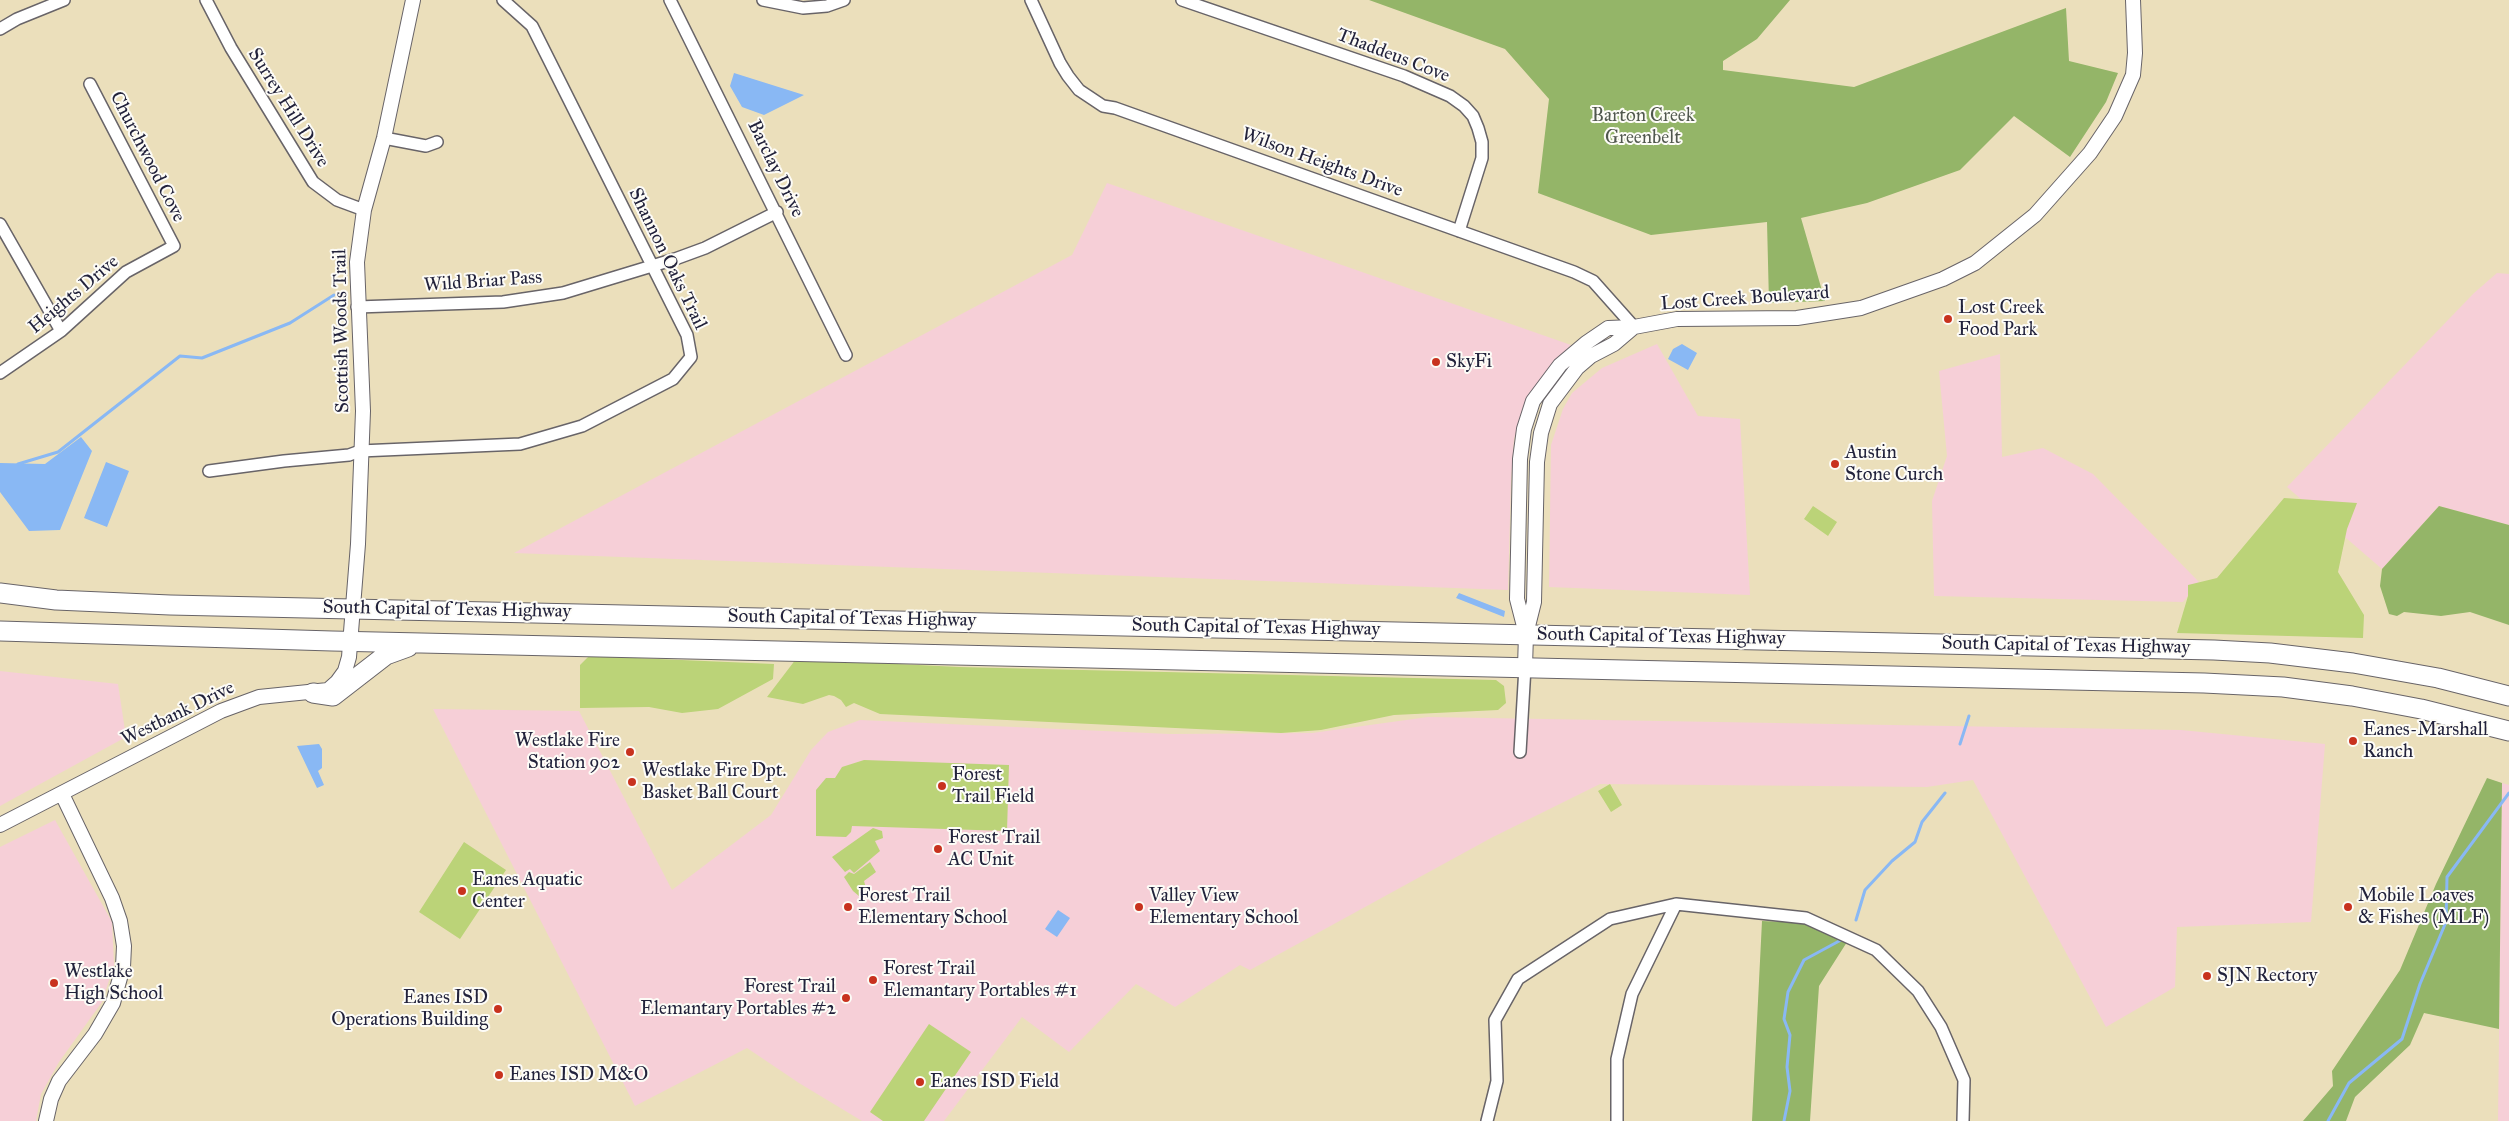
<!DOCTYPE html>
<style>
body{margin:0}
canvas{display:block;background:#ebdfbb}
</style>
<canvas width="2509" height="1121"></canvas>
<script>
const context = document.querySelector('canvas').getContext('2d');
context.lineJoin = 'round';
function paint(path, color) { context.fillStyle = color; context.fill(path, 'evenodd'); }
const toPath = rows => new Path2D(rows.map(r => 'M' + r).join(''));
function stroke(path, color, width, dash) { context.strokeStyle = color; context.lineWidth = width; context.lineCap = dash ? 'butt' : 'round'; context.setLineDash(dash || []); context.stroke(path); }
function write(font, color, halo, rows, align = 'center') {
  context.font = font + ' "IM FELL Great Primer",serif'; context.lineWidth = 4; context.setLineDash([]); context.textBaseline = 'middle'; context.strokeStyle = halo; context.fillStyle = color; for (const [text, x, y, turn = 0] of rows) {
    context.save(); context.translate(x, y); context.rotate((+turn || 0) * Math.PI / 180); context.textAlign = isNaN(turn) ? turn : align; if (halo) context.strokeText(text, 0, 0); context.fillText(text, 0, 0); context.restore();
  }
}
paint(toPath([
 [1107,183,1571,345,1536,385,1522,411,1514,439,1511,482,1508,590,514,553,1072,255],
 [2497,273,2509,274,2509,525,2439,506,2382,569,2287,487,2474,293],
 [1657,344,1698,416,1740,419,1750,595,1549,587,1551,445,1563,409,1572,393,1602,368],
 [2000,354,2002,457,2043,448,2093,474,2199,582,2183,602,1934,596,1932,501,1947,456,1939,371],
 [0,671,118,684,126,737,0,806],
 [433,709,579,711,672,890,771,815,811,750,828,732,860,720,1170,734,1312,733,1428,717,2181,730,2325,744,2311,922,2177,927,2175,987,2106,1027,1973,780,1927,787,1600,784,1491,838,1250,970,1240,965,1175,1007,1136,984,1069,1052,1022,1017,944,1121,862,1121,799,1083,747,1048,635,1106],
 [2502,783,2509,785,2509,1121,2498,1121],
 [55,820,112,922,114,965,102,1002,59,1062,41,1094,36,1121,0,1121,0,847]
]), '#f6cfd7');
paint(toPath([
 [2284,498,2357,503,2347,529,2338,572,2364,615,2363,638,2177,633,2188,596,2188,585,2217,578],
 [1813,506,1837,522,1828,536,1804,519],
 [589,656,774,664,773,679,718,709,682,713,649,707,580,708,580,665],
 [796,659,959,667,1496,680,1504,686,1506,703,1498,710,1394,715,1321,730,1281,733,880,714,854,703,846,707,841,700,834,696,829,695,803,704,767,697],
 [864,760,1009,765,1007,831,852,826,851,832,846,837,816,836,816,790,826,778,835,778,842,767],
 [1610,784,1622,805,1611,812,1598,791],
 [873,828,882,831,883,838,875,841,880,851,854,873,850,869,845,872,832,857],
 [464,842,506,870,460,939,419,912],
 [870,862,876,872,864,881,866,888,859,896,853,891,844,877,849,872,854,874],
 [929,1024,971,1052,924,1121,883,1121,870,1112]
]), '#bbd378');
paint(toPath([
 [1369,0,1790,0,1757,39,1723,61,1723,70,1854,87,2066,8,2069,61,2118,73,2106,102,2070,157,2014,116,1960,170,1867,203,1801,218,1825,301,1769,303,1767,222,1651,235,1538,193,1549,99,1505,49],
 [2439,506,2509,525,2509,625,2470,612,2441,616,2404,612,2397,616,2389,614,2380,586,2382,569],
 [2487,778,2502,783,2499,1029,2424,1013,2410,1045,2355,1097,2346,1121,2303,1121,2333,1086,2332,1071,2400,970,2436,884],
 [1762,921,1804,923,1847,942,1819,986,1810,1121,1752,1121]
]), '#94b568');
paint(toPath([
 [734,73,804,95,764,115,742,107,730,86],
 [1682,344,1697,353,1688,370,1668,359,1673,349],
 [81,437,92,451,60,530,29,531,0,492,0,463,45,464],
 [106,462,129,471,107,527,84,518],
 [1459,593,1505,611,1504,617,1456,598],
 [319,744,322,749,322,768,318,771,324,785,317,788,297,746],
 [1058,910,1070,918,1057,937,1045,929]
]), '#89b8f4');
stroke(toPath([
 [18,464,58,452,180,356,202,358,290,323,334,295],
 [1960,744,1969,716],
 [1856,920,1865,890,1892,861,1915,842,1922,822,1945,793],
 [1784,1121,1790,1091,1787,1067,1790,1035,1784,1019,1788,992,1804,960,1841,940],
 [2328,1121,2349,1083,2402,1039,2420,984,2446,922,2447,877,2509,793]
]), '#89b8f4', 3);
const minor = toPath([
 [206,0,231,48,313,182,337,200,364,210],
 [670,0,846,355],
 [763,0,803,8,827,6,844,0],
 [1031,0,1060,63,1068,76,1079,90,1103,106,1115,108,1574,272,1593,281,1634,327],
 [1182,0,1404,76,1450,96,1464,106,1473,116,1478,128,1482,142,1482,158,1459,231],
 [0,29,17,19,64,0],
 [384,138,426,146,437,142],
 [0,224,61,331],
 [357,307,503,302,563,293,675,259,705,248,777,212],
 [0,373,61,331,126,272,174,246,90,84],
 [209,471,284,461,349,455,360,451,520,444,582,426,673,379,691,357,687,335,532,26,503,0],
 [1520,752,1525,667],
 [1676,904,1806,918,1876,950,1918,991,1941,1027,1964,1080,1963,1121],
 [1487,1121,1497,1081,1495,1020,1518,979,1610,919,1676,904,1632,994,1617,1059,1617,1121]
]);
const tertiary = toPath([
 [1526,634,1517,599,1520,459,1524,429,1533,401,1560,365,1586,343,1608,328,1634,327,1677,319,1797,318,1861,308,1943,279,1975,263,2035,215,2090,153,2115,116,2133,75,2135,53,2133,0],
 [1525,667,1526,634,1534,602,1537,462,1541,433,1550,404,1577,368,1591,356,1614,344,1634,327],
 [0,825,221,711,259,697,328,690,337,682,345,671,349,657,358,544,363,411,357,262,364,210,384,138,413,0],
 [46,1121,51,1099,59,1081,95,1034,113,1003,123,967,124,946,120,921,112,898,62,794]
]);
const trunk = toPath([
 [0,593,56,600,170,605,2214,650,2270,653,2353,663,2438,678,2509,696],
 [0,631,332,641,2204,683,2283,687,2352,696,2421,709,2509,731],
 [313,693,333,696,386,655,408,647]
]);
stroke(minor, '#686468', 14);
stroke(tertiary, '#686468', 16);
stroke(trunk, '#686468', 21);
stroke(minor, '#fff', 11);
stroke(tertiary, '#fff', 14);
stroke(trunk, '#fff', 19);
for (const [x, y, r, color] of [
 [1948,319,5,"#c8321e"],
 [1436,362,5,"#c8321e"],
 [1835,464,5,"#c8321e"],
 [2353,741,5,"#c8321e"],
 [630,752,5,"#c8321e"],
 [632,782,5,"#c8321e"],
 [942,786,5,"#c8321e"],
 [938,849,5,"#c8321e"],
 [462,891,5,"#c8321e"],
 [848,907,5,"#c8321e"],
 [1139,907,5,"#c8321e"],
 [2348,907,5,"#c8321e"],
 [2207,976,5,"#c8321e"],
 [873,980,5,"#c8321e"],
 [54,983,5,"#c8321e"],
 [846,998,5,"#c8321e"],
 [498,1009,5,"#c8321e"],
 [499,1075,5,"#c8321e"],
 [920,1082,5,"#c8321e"]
]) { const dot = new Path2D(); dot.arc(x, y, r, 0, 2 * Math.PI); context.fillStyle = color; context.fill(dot); stroke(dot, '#fdfcf7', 2); }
write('19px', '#22223b', '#fdfcf7', [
 ["Thaddeus Cove",1393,56,21],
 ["Surrey Hill Drive",288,108,58],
 ["Churchwood Cove",147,157,63],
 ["Wilson Heights Drive",1322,163,20],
 ["Barclay Drive",775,169,64],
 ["Shannon Oaks Trail",667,259,64],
 ["Wild Briar Pass",483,282,-4],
 ["Heights Drive",74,295,-40],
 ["Lost Creek Boulevard",1745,299,-4],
 ["Scottish Woods Trail",342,331,-91],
 ["South Capital of Texas Highway",447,610,1],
 ["South Capital of Texas Highway",852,619,1],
 ["South Capital of Texas Highway",1256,628,1],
 ["South Capital of Texas Highway",1661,637,1],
 ["South Capital of Texas Highway",2066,646,1],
 ["Westbank Drive",178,714,-26]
]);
write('19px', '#50574d', '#fdfcf7', [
 ["Barton Creek",1643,116],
 ["Greenbelt",1643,138]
]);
write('19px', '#22223b', '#fdfcf7', [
 ["Lost Creek",1958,308],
 ["Food Park",1958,330],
 ["SkyFi",1446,362],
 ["Austin",1845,453],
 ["Stone Curch",1845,475],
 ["Eanes-Marshall",2363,730],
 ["Ranch",2363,752],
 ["Westlake Fire",620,741,"right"],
 ["Station 902",620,763,"right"],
 ["Westlake Fire Dpt.",642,771],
 ["Basket Ball Court",642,793],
 ["Forest",952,775],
 ["Trail Field",952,797],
 ["Forest Trail",948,838],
 ["AC Unit",948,860],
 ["Eanes Aquatic",472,880],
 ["Center",472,902],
 ["Forest Trail",858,896],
 ["Elementary School",858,918],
 ["Valley View",1149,896],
 ["Elementary School",1149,918],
 ["Mobile Loaves",2358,896],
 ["& Fishes (MLF)",2358,918],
 ["Forest Trail",883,969],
 ["Elemantary Portables #1",883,991],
 ["Westlake",64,972],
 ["High School",64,994],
 ["SJN Rectory",2217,976],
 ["Forest Trail",836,987,"right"],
 ["Elemantary Portables #2",836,1009,"right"],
 ["Eanes ISD",488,998,"right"],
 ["Operations Building",488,1020,"right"],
 ["Eanes ISD M&O",509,1075],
 ["Eanes ISD Field",930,1082]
], 'left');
</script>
